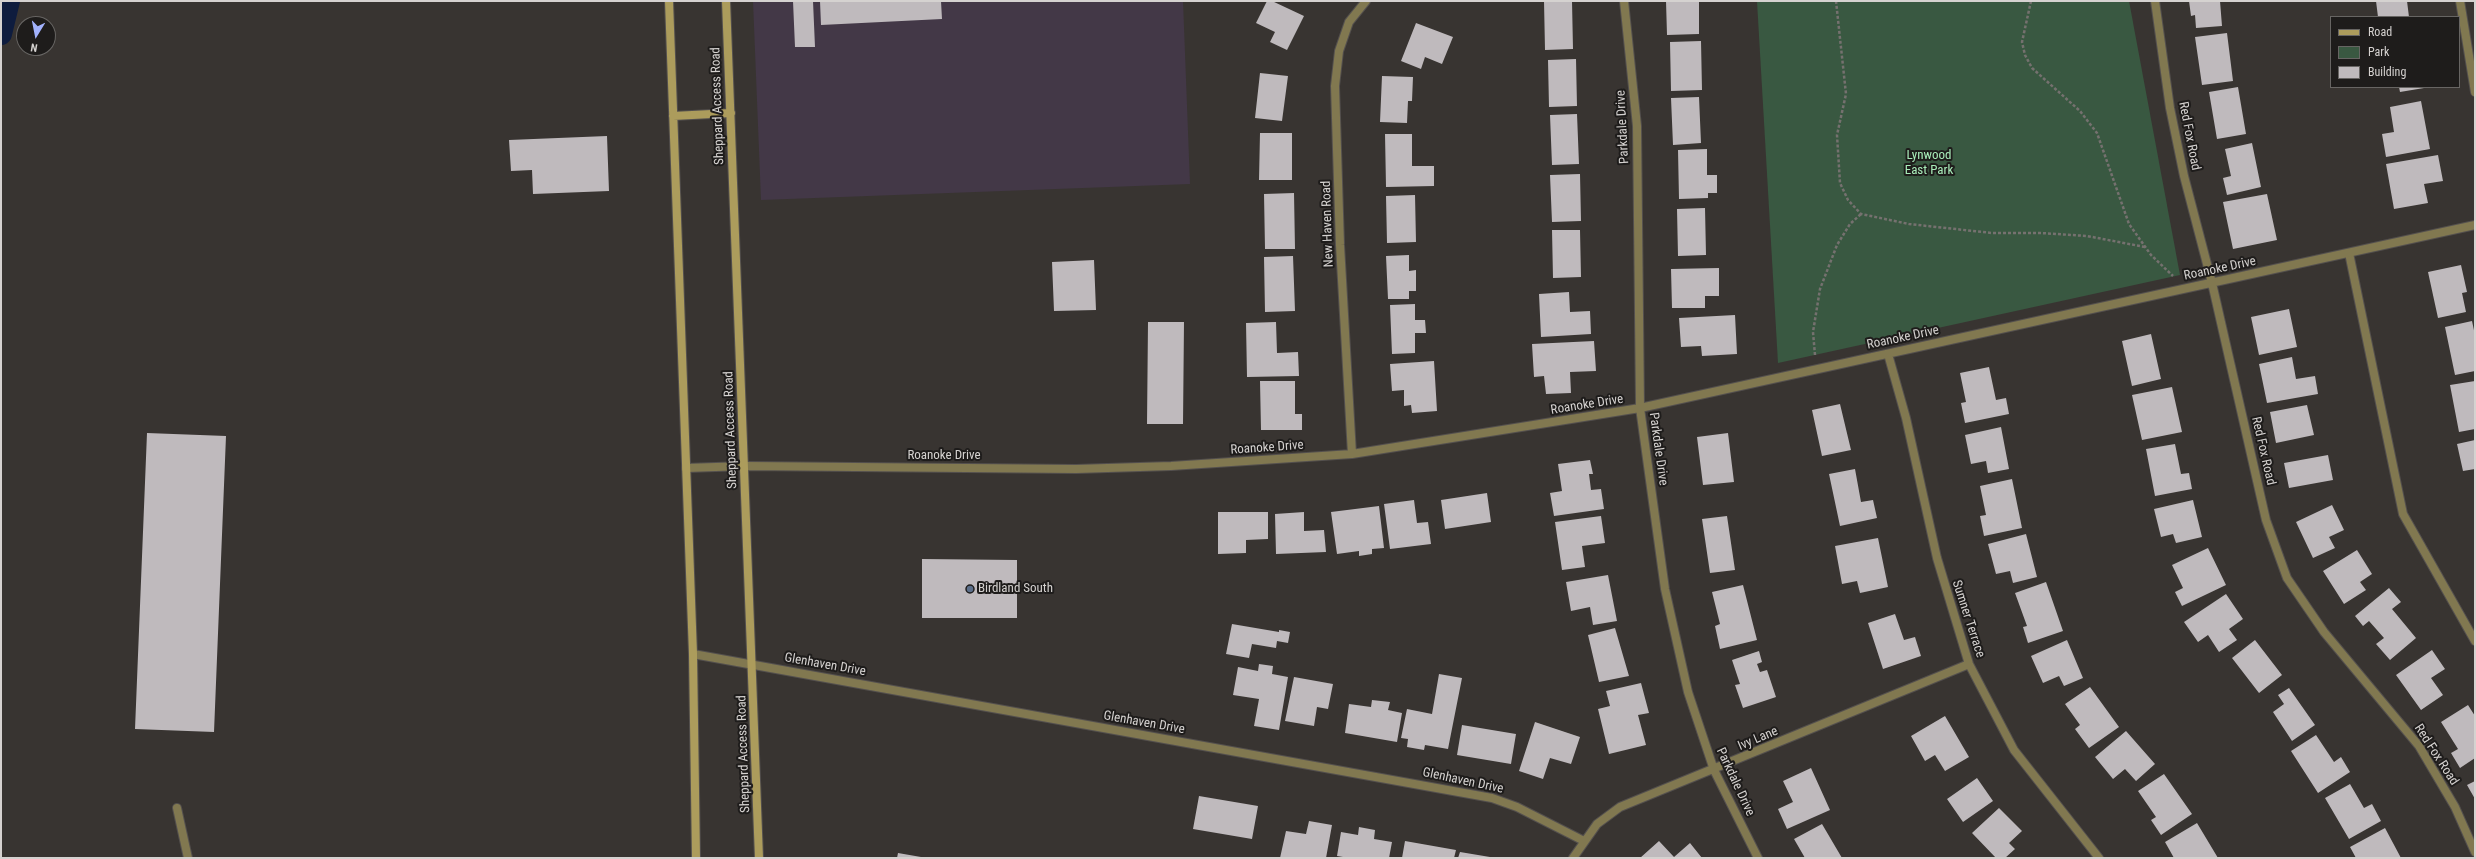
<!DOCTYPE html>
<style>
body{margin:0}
#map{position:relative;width:2476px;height:859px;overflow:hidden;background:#383431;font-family:"Roboto Condensed",sans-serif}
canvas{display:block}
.frame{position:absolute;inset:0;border:2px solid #d5d2d0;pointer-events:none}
.legend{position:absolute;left:2330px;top:16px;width:130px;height:72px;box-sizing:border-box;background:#1e1c1b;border:1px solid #676563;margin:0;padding:5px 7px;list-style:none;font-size:12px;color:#d5d2d0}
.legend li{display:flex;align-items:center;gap:8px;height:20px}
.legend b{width:20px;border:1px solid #676563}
.north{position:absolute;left:16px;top:16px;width:40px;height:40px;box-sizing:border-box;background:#1e1c1b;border:1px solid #676563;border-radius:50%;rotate:190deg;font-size:11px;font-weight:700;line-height:16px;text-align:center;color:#d5d2d0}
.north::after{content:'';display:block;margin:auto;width:14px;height:18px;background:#a2b2fd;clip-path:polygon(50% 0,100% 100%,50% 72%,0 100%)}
</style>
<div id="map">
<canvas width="2476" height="859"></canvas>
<div class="frame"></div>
<ul class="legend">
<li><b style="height:5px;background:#ac9c5c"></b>Road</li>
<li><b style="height:11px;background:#395841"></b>Park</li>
<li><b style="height:11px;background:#bfbabd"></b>Building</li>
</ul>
<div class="north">N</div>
</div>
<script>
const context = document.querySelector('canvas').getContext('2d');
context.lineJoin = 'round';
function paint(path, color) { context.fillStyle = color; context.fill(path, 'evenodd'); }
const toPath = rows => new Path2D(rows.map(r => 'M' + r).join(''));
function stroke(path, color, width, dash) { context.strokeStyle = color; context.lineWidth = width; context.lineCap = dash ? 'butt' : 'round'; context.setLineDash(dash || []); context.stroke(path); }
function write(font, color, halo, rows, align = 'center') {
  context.font = font + ' "Roboto Condensed",sans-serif'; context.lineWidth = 4; context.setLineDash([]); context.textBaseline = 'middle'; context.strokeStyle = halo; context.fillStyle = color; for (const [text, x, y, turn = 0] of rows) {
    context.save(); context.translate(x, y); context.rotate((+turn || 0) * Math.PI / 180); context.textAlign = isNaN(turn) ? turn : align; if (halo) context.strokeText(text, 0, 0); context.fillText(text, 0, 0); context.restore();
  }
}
paint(toPath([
 [753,1,1183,1,1190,184,761,200]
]), '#433847');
paint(toPath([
 [1757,1,2129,1,2180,275,1778,363]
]), '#395841');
stroke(toPath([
 [1,34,9,1]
]), '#0e1c3e', 22);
paint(toPath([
 [793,1,813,1,815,47,795,47],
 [820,1,941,1,942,19,821,25],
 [1267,1,1272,1,1304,16,1287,50,1270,42,1275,32,1256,23],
 [1544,1,1572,1,1573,49,1545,50],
 [1666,1,1699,1,1699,34,1667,35],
 [2189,1,2220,1,2222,26,2196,28,2195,15,2191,16],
 [2376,1,2407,1,2409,17,2378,17],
 [1416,23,1453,37,1442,64,1425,57,1421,69,1401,61],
 [2227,33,2233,81,2202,85,2195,37],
 [1701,41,1702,90,1671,91,1670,42],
 [1576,59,1577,106,1549,107,1548,60],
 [1260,73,1288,76,1282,121,1255,118],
 [1382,76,1413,77,1412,101,1408,101,1407,123,1380,122],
 [2238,87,2246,134,2217,139,2209,92],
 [2399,87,2424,87,2424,88,2400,92],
 [1699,97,1701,143,1673,145,1671,98],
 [2421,101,2430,149,2386,157,2382,134,2394,132,2390,107],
 [1577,114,1579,164,1552,165,1550,115],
 [1260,133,1292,133,1292,180,1259,180],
 [1385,134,1412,134,1412,166,1434,166,1434,186,1386,187],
 [607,136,609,191,533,194,532,170,511,171,509,140],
 [2252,143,2261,187,2227,195,2223,178,2231,176,2225,149],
 [1707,149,1707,175,1717,175,1717,193,1708,193,1708,198,1679,199,1678,150],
 [2438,155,2443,181,2424,184,2428,203,2394,209,2386,164],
 [1580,174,1581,221,1552,222,1550,175],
 [1294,193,1295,249,1265,249,1264,194],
 [2267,194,2277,240,2233,249,2223,202],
 [1415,195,1416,242,1387,243,1386,196],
 [1705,208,1706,255,1678,256,1677,209],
 [1552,230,1580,230,1581,277,1553,278],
 [1409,255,1409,271,1416,270,1416,291,1409,291,1409,299,1388,299,1386,256],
 [1293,256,1295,311,1265,312,1264,257],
 [1094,260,1096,310,1054,311,1052,262],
 [2461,265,2467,292,2462,293,2466,312,2438,318,2428,272],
 [1719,268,1719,296,1705,296,1705,308,1672,308,1671,269],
 [1569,292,1570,312,1590,311,1591,334,1541,337,1539,294],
 [1415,304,1415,320,1425,320,1426,333,1415,333,1415,353,1392,354,1390,305],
 [2289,309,2297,347,2259,355,2251,317],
 [1735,315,1737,354,1702,356,1701,346,1681,347,1679,318],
 [2472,321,2475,335,2475,371,2455,375,2445,327],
 [1148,322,1184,322,1183,424,1147,424],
 [1276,322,1277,353,1298,352,1299,376,1247,377,1246,323],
 [2151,334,2161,379,2132,386,2122,341],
 [1594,341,1596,371,1570,372,1571,393,1546,394,1544,376,1534,377,1532,344],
 [2292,357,2296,379,2315,376,2318,394,2267,403,2259,364],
 [1434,361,1437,411,1412,413,1411,405,1404,406,1404,390,1392,391,1390,364],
 [1989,367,1996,400,2006,398,2009,414,1965,423,1961,403,1966,402,1960,373],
 [1260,381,1295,381,1295,414,1302,414,1302,430,1261,430],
 [2475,381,2475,429,2459,432,2450,385],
 [2172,387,2182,432,2142,440,2132,395],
 [1840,404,1851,450,1822,456,1812,410],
 [2307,405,2314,435,2276,443,2270,412],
 [2001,427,2009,469,1988,473,1986,461,1971,464,1965,435],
 [147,433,226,436,214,732,135,729],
 [1728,433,1734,482,1703,485,1697,437],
 [2475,440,2475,469,2463,471,2457,444],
 [2175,444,2181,474,2189,473,2192,489,2155,496,2146,449],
 [2328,455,2333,480,2289,488,2284,463],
 [1590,460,1593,474,1589,474,1591,490,1601,489,1604,509,1554,516,1550,493,1562,491,1558,464],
 [1855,469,1861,502,1873,500,1877,518,1840,526,1829,474],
 [2012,479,2022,528,1984,536,1980,516,1986,515,1980,486],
 [1487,493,1491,522,1445,529,1441,500],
 [1414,500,1417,523,1428,522,1431,544,1390,549,1384,504],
 [2193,500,2202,537,2176,543,2173,534,2161,537,2154,509],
 [2332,505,2344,530,2329,537,2335,548,2313,558,2296,522],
 [1379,506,1384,548,1372,549,1372,554,1359,556,1359,551,1337,554,1331,512],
 [1218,512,1268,512,1268,539,1246,540,1246,553,1218,554],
 [1304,512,1304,531,1324,530,1326,552,1276,554,1275,514],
 [1601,516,1605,543,1582,546,1585,567,1562,570,1555,522],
 [1727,516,1735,570,1710,573,1702,519],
 [2026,534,2037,577,2013,583,2010,571,1996,574,1988,544],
 [1878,538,1888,587,1860,593,1857,581,1842,584,1835,546],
 [2208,548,2226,585,2182,606,2175,592,2183,588,2172,565],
 [2357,550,2372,574,2360,582,2366,590,2344,604,2323,571],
 [922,559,1017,560,1017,618,922,618],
 [1608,575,1617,621,1593,625,1590,607,1571,611,1566,582],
 [2046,582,2063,631,2028,643,2023,627,2027,626,2015,593],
 [1743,585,1757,640,1720,649,1715,626,1720,624,1712,592],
 [2389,588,2401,602,2392,609,2416,638,2390,660,2376,644,2384,638,2369,621,2363,626,2355,616],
 [2226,594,2243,619,2229,629,2237,640,2219,652,2208,635,2198,642,2184,622],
 [1895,614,1904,640,1915,637,1921,656,1883,669,1868,623],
 [1232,624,1279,632,1279,630,1290,632,1288,643,1277,641,1276,648,1252,644,1249,658,1226,654],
 [1615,628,1629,676,1599,682,1588,635],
 [2067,640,2083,678,2064,686,2059,676,2043,683,2031,656],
 [2255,640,2282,675,2259,693,2232,658],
 [2432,650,2445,669,2431,678,2443,695,2421,710,2396,675],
 [1759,651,1762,662,1757,664,1760,672,1767,670,1776,697,1743,708,1735,685,1740,684,1732,660],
 [1259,664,1273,666,1272,674,1288,677,1279,730,1254,726,1259,699,1233,695,1238,667,1258,671],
 [1439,674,1462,678,1448,749,1425,745,1424,750,1407,747,1408,739,1401,738,1407,709,1432,714],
 [1294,677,1333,684,1328,709,1317,707,1314,726,1285,721],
 [1641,683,1649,713,1638,715,1646,745,1609,754,1598,709,1610,706,1606,691],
 [2090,687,2119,727,2089,748,2075,729,2080,725,2065,704],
 [2289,688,2315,725,2292,741,2273,712,2284,704,2278,695],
 [1372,700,1390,702,1388,710,1402,713,1397,742,1345,733,1349,704,1371,707],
 [2468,705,2475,716,2475,758,2460,768,2451,753,2458,749,2441,722],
 [1945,716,1969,757,1945,771,1935,755,1925,761,1911,736],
 [1535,722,1580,737,1571,764,1550,758,1543,779,1519,771],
 [1462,725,1516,734,1511,764,1457,755],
 [2126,731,2155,764,2136,781,2125,769,2113,779,2095,757],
 [2316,735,2334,762,2341,757,2350,772,2318,793,2291,751],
 [1811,768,1830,810,1787,829,1778,809,1793,802,1783,781],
 [2164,774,2192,814,2161,835,2151,820,2156,817,2138,791],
 [1977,778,1993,801,1963,822,1947,799],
 [2475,781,2475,799,2467,785],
 [2350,784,2364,808,2372,804,2381,821,2349,839,2325,798],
 [1199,796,1258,806,1252,839,1193,829],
 [1999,808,2022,831,2009,843,2015,849,2005,858,1996,858,1972,833],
 [1309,821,1332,825,1326,858,1280,858,1286,831,1306,834],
 [2197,823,2218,858,2174,858,2165,842],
 [1822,824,1842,858,1805,858,1794,839],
 [1359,827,1375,830,1374,839,1392,842,1389,858,1349,858,1337,856,1341,832,1358,835],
 [2385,828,2401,858,2356,858,2350,847],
 [1405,841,1456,850,1454,858,1402,858],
 [1659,841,1674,857,1690,843,1702,858,1640,858],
 [1460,852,1490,857,1490,858,1458,858],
 [898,853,921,857,921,858,897,858]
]), '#bfbabd');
const service = toPath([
 [2349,253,2403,514,2475,641],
 [177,808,188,858]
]);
const minor = toPath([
 [1624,1,1637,126,1640,408,1665,589,1688,692,1714,770,1758,858],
 [2155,1,2170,108,2184,176,2212,283,2266,520,2287,578,2324,632,2419,746,2455,807,2475,852],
 [2460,1,2475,92],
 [1888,354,1906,418,1937,558,1969,664,2014,750,2099,858],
 [1352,454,1340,245,1335,86,1339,51,1349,22,1366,1],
 [686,468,745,466,1076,469,1171,466,1352,454,1640,408,2475,225],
 [693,654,1492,798,1517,807,1584,841],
 [1573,858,1597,824,1620,807,1969,664]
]);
const secondary = toPath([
 [669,1,693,654,696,858],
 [726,1,759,858],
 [673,116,731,113]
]);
stroke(service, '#54504e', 10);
stroke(minor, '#54504e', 10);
stroke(secondary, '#54504e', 10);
stroke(toPath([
 [1836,1,1846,94,1837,135,1840,183,1848,200,1861,214,1909,224,1992,233,2041,233,2087,236,2145,247],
 [2031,1,2022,42,2025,55,2032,68,2080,111,2097,133,2129,224,2151,255,2173,276],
 [1815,355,1813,332,1820,289,1837,245,1850,224,1861,214]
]), '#75716f', 2.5, [3, 2]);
stroke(service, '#817850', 8);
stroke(minor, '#817850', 8);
stroke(secondary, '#ac9c5c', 8);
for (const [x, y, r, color] of [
 [970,589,4,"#5c6f8a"]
]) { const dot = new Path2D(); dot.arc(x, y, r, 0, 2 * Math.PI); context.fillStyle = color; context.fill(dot); stroke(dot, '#1e1c1b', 1.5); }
write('13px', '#d5d2d0', '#1e1c1b', [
 ["Sheppard Access Road",718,106,-92],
 ["Parkdale Drive",1623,127,-93],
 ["Red Fox Road",2189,136,79],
 ["New Haven Road",1328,224,-92],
 ["Roanoke Drive",2220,269,-12],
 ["Roanoke Drive",1903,338,-12],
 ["Roanoke Drive",1587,405,-9],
 ["Sheppard Access Road",731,430,-92],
 ["Roanoke Drive",1267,448,-4],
 ["Parkdale Drive",1658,449,82],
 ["Red Fox Road",2263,451,77],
 ["Roanoke Drive",944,456],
 ["Sumner Terrace",1968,619,72],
 ["Glenhaven Drive",825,665,10],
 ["Glenhaven Drive",1144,723,10],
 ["Ivy Lane",1758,739,-23],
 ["Sheppard Access Road",744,754,-92],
 ["Red Fox Road",2436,755,57],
 ["Glenhaven Drive",1463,781,12],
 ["Parkdale Drive",1735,782,65]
]);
write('13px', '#a8ecb9', '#1e1c1b', [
 ["Lynwood",1929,156],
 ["East Park",1929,171]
]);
write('13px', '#d5d2d0', '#1e1c1b', [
 ["Birdland South",978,589]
], 'left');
</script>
